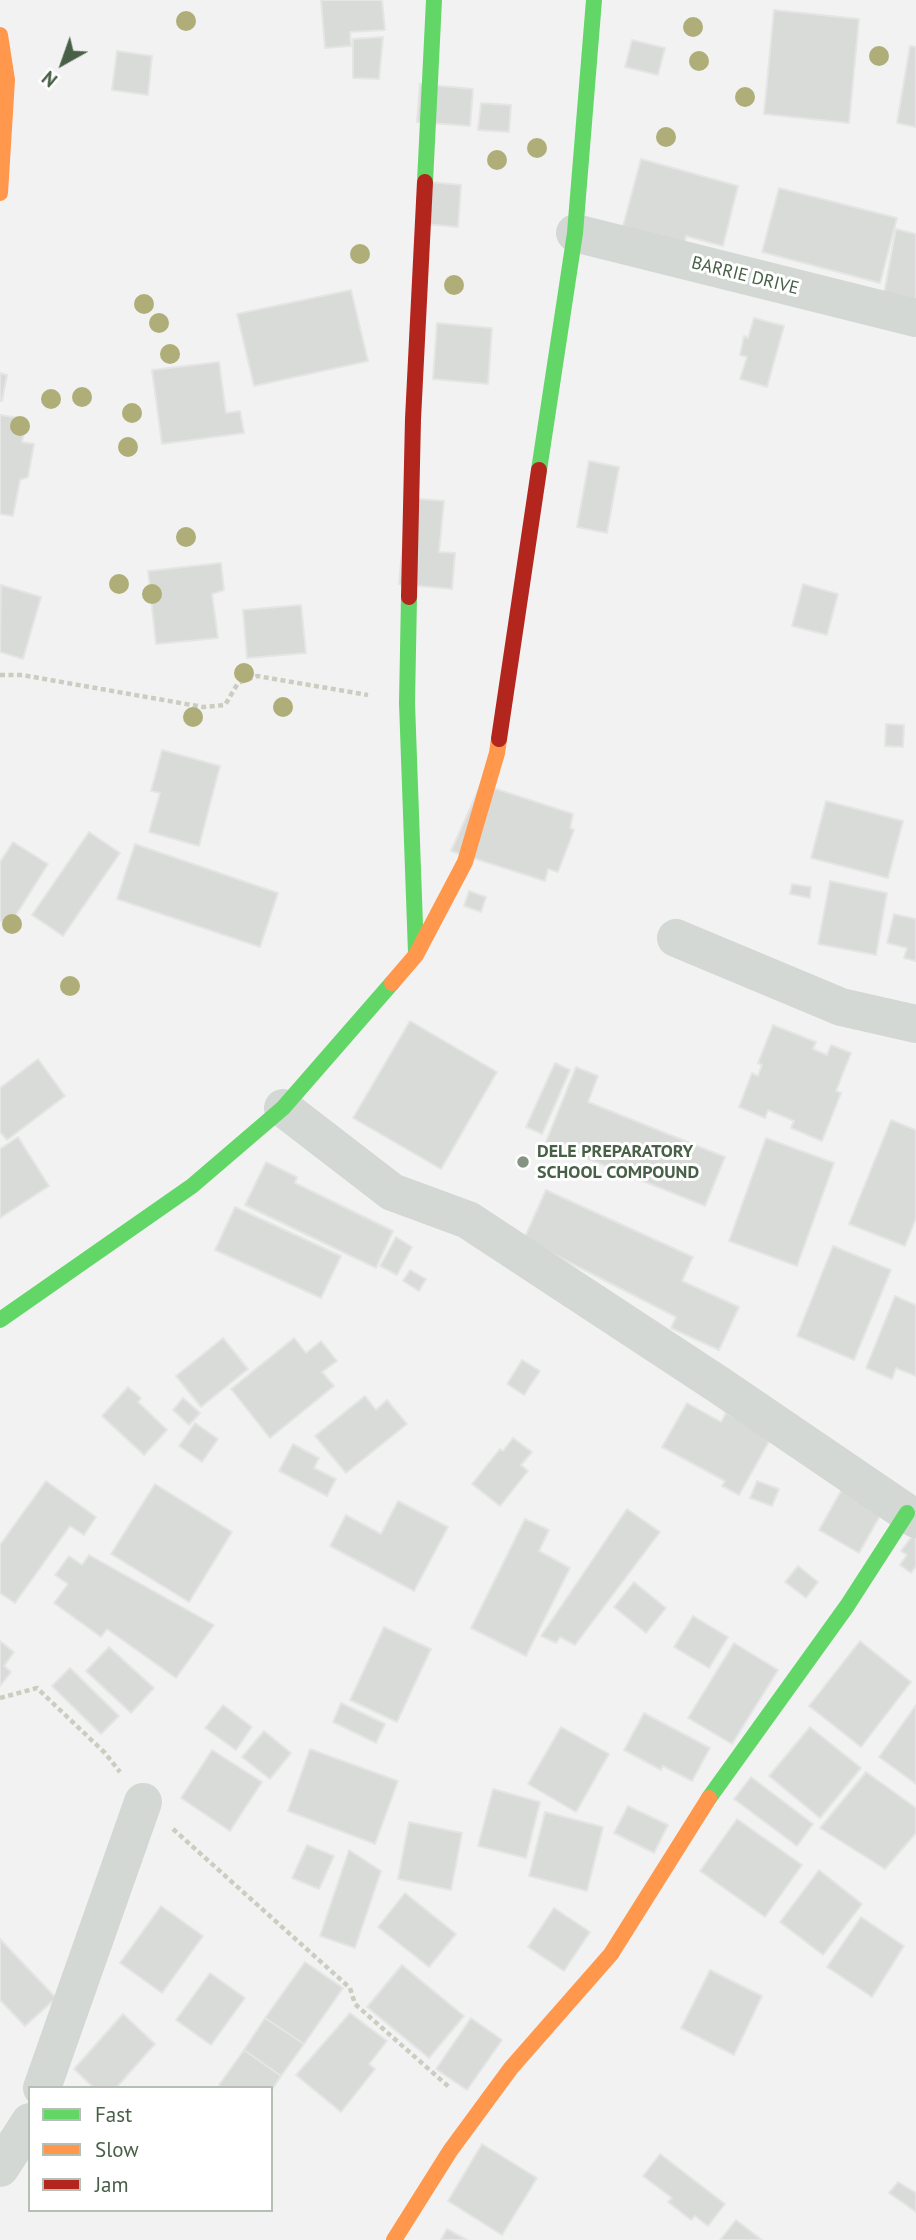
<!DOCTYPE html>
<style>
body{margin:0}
#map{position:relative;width:916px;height:2240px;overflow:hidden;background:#f2f2f3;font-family:"PT Sans",sans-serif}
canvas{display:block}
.legend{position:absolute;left:28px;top:2086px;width:245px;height:126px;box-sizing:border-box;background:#fff;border:2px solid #b6bfb6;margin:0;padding:9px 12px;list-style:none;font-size:21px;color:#496048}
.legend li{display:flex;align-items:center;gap:14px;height:35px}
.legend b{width:35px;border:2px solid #b6bfb6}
.north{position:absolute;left:28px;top:28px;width:70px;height:70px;-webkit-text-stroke:5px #fff;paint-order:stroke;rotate:220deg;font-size:19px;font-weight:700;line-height:28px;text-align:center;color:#496048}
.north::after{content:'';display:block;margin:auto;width:24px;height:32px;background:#496048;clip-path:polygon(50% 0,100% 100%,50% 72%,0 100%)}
</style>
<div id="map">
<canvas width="916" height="2240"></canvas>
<ul class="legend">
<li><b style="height:9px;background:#63d668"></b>Fast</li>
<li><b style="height:9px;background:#ff974d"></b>Slow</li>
<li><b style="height:9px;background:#b3261e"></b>Jam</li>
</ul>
<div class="north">N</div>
</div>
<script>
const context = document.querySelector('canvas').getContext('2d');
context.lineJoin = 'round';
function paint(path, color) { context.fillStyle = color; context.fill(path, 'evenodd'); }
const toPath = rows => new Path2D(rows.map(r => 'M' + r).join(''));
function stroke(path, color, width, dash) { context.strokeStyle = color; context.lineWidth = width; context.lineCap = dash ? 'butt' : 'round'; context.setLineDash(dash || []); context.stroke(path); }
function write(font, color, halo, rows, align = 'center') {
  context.font = font + ' "PT Sans",sans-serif'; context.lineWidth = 6; context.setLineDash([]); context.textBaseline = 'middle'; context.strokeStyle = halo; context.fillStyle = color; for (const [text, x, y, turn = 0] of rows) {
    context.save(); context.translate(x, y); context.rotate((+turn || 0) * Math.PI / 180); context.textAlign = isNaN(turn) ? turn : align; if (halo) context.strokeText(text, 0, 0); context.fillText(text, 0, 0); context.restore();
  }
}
const building = toPath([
 [321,0,382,0,385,30,350,32,351,46,325,48,321,0],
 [774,10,859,19,849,123,764,114,774,10],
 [383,37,379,79,353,78,353,39,383,37],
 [632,40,665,48,658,75,625,67,632,40],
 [910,46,916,47,916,127,897,123,910,46],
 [117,51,152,56,148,95,112,90,117,51],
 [420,84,473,89,470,126,417,122,420,84],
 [481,103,511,105,509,132,478,130,481,103],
 [641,159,738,186,723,246,686,236,684,247,622,230,641,159],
 [429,182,461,185,458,227,426,224,429,182],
 [779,188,897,218,880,283,762,252,779,188],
 [896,229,916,234,916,305,883,299,896,229],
 [351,290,368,361,254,386,237,314,351,290],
 [754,318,784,326,767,387,740,379,747,357,740,355,744,336,748,338,754,318],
 [437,323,492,328,488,384,433,379,437,323],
 [219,362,226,413,240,411,244,433,162,444,152,370,219,362],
 [0,373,7,375,2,401,0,401,0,373],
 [0,415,26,419,22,442,34,444,28,477,20,480,13,516,0,514,0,415],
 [589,461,619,467,607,533,577,527,589,461],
 [407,498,444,501,439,552,455,553,452,589,399,584,407,498],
 [221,563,224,590,212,594,218,638,156,644,148,571,221,563],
 [803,584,838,594,827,635,792,626,803,584],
 [1,585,41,597,23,659,0,652,1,585],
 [301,605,306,653,247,658,243,610,301,605],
 [886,724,904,725,903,747,885,746,886,724],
 [162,750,220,766,199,846,149,832,160,793,151,791,162,750],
 [481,784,573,814,570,828,574,830,558,872,548,869,545,881,451,851,481,784],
 [826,801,903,821,888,878,811,858,826,801],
 [89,832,120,853,63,936,32,915,89,832],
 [13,842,48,864,9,926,0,920,0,862,13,842],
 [135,844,278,893,260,947,117,899,135,844],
 [830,881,887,893,876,955,818,944,830,881],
 [792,884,811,887,810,898,790,894,792,884],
 [469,891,486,897,481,912,464,906,469,891],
 [894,914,916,919,916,961,904,958,907,948,887,943,894,914],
 [410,1021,497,1072,441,1169,353,1118,410,1021],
 [773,1025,816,1042,813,1049,827,1055,831,1045,851,1053,836,1091,841,1093,822,1141,791,1128,794,1121,768,1110,765,1118,739,1107,752,1073,758,1076,762,1065,758,1063,773,1025],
 [38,1059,65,1096,7,1140,0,1132,0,1088,38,1059],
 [555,1063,570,1070,542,1134,526,1127,555,1063],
 [576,1067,598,1076,588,1102,725,1157,705,1206,546,1142,576,1067],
 [891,1120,916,1130,916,1218,905,1246,849,1224,891,1120],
 [18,1137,49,1186,0,1218,0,1149,18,1137],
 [766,1138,834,1163,797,1266,729,1241,766,1138],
 [266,1162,297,1177,295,1183,393,1231,376,1268,245,1205,266,1162],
 [546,1190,693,1257,682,1281,739,1307,719,1350,671,1328,676,1317,524,1239,546,1190],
 [235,1207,341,1256,321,1298,215,1250,235,1207],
 [396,1237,412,1247,397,1275,380,1266,396,1237],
 [833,1246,891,1270,854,1360,797,1336,833,1246],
 [410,1270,426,1279,419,1291,403,1281,410,1270],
 [895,1296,916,1305,916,1376,896,1368,892,1379,866,1368,895,1296],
 [223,1338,248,1369,201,1407,176,1376,223,1338],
 [294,1338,306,1353,321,1341,337,1361,322,1372,334,1386,270,1438,231,1389,294,1338],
 [522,1360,540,1371,524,1395,507,1384,522,1360],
 [128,1387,141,1398,138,1402,167,1430,144,1455,102,1416,128,1387],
 [365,1396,376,1410,387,1400,407,1424,346,1473,315,1436,365,1396],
 [183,1398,200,1413,189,1425,173,1410,183,1398],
 [687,1403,721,1422,726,1413,771,1438,739,1495,722,1486,725,1481,662,1447,687,1403],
 [195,1423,218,1439,202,1462,179,1446,195,1423],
 [513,1438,532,1452,521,1465,528,1471,500,1506,472,1484,500,1449,503,1451,513,1438],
 [293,1444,319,1458,314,1468,336,1479,327,1496,279,1471,293,1444],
 [46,1481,96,1517,84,1535,70,1526,15,1603,0,1593,0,1545,46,1481],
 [757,1481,779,1489,772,1506,750,1498,757,1481],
 [846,1482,886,1505,859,1553,819,1530,846,1482],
 [155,1484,232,1532,189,1602,111,1554,155,1484],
 [398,1501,448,1527,414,1591,330,1546,346,1515,381,1534,398,1501],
 [627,1509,660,1532,575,1645,560,1637,556,1643,541,1636,627,1509],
 [525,1519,549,1530,539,1551,570,1568,526,1656,471,1628,525,1519],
 [916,1531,916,1566,911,1573,900,1565,907,1555,901,1551,916,1531],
 [89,1555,214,1625,176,1678,107,1629,101,1637,54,1603,68,1584,55,1575,69,1556,82,1565,89,1555],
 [798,1566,818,1582,806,1598,785,1582,798,1566],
 [634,1582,666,1608,646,1633,614,1607,634,1582],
 [693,1616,728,1637,709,1668,674,1647,693,1616],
 [384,1627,431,1649,397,1722,350,1700,384,1627],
 [0,1641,14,1652,4,1666,11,1672,0,1686,0,1641],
 [860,1641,911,1682,861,1747,809,1706,860,1641],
 [734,1643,778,1670,732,1744,688,1718,734,1643],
 [109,1647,154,1688,131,1713,86,1671,109,1647],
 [70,1668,119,1716,101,1734,52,1686,70,1668],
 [341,1703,385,1724,376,1743,333,1722,341,1703],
 [223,1705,252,1727,236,1750,205,1728,223,1705],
 [916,1705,916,1784,879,1757,916,1705],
 [644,1713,710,1748,692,1781,663,1766,661,1770,624,1750,644,1713],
 [561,1727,609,1754,576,1812,528,1784,561,1727],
 [810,1727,861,1768,820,1818,769,1776,810,1727],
 [264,1731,291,1753,270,1779,242,1757,264,1731],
 [310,1749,398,1781,375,1844,288,1811,310,1749],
 [212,1750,262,1782,230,1831,181,1798,212,1750],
 [866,1772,916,1808,916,1833,885,1869,820,1828,866,1772],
 [751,1777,813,1824,797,1846,734,1799,751,1777],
 [493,1789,540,1802,526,1858,478,1846,493,1789],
 [628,1806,668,1825,654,1853,614,1833,628,1806],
 [545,1812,603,1827,587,1891,529,1876,545,1812],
 [737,1819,802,1865,765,1917,700,1871,737,1819],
 [409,1822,462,1833,451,1890,398,1879,409,1822],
 [307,1845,334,1856,319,1889,292,1878,307,1845],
 [349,1850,381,1871,355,1948,320,1936,349,1850],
 [819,1870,862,1904,823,1955,780,1922,819,1870],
 [405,1893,456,1934,429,1967,378,1927,405,1893],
 [161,1906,203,1936,162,1993,120,1963,161,1906],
 [554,1908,590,1932,564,1971,528,1947,554,1908],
 [861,1917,904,1946,872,1997,827,1967,861,1917],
 [0,1939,56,1998,25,2026,0,2000,0,1939],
 [305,1962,343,1988,304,2044,265,2018,305,1962],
 [402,1965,464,2016,429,2058,367,2007,402,1965],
 [710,1970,762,1996,734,2055,681,2028,710,1970],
 [210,1973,245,1998,211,2045,176,2020,210,1973],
 [350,2013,387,2041,369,2064,375,2069,341,2112,296,2075,350,2013],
 [123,2014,155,2044,116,2088,94,2088,74,2069,123,2014],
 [265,2018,304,2044,281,2076,244,2050,265,2018],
 [471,2018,502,2040,467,2090,436,2069,471,2018],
 [244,2050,281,2076,271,2091,271,2088,223,2088,219,2085,244,2050],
 [482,2144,537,2178,502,2235,448,2201,482,2144],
 [660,2154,725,2204,708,2226,695,2216,691,2220,668,2202,672,2198,643,2176,660,2154],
 [898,2182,916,2193,916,2212,889,2193,898,2182],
 [736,2220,762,2240,720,2240,736,2220],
 [447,2229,467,2240,441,2240,447,2229]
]);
paint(building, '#d8dbd8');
stroke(building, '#e4e5e4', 2);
stroke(toPath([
 [0,675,22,675,203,707,225,705,238,683,257,676,368,695],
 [0,1698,37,1688,105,1753,120,1772],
 [173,1829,350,1988,355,2004,449,2087]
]), '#cacdbf', 4.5, [5, 3.5]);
stroke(toPath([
 [575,233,916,318],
 [676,938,841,1007,916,1024],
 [283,1108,392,1192,468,1220,719,1385,916,1519],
 [42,2088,143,1802],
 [0,2168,30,2122]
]), '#d3d8d4', 38);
stroke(toPath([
 [425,182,434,0],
 [539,470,575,233,594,0],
 [409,597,407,703,416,953],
 [0,1320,192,1186,283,1108,392,983],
 [709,1798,847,1606,907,1513]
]), '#63d668', 16);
stroke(toPath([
 [0,35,7,80,0,193],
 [392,983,416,955,465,862,497,753,499,739],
 [394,2240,450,2151,511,2068,611,1954,709,1798]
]), '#ff974d', 16);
stroke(toPath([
 [409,597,413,419,425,182],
 [499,739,539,470]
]), '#b3261e', 16);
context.fillStyle = '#b0ae78';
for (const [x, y] of [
 [186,21],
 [693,27],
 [879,56],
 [699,61],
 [745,97],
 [666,137],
 [537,148],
 [497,160],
 [360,254],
 [454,285],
 [144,304],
 [159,323],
 [170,354],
 [82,397],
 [51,399],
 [132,413],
 [20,426],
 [128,447],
 [186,537],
 [119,584],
 [152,594],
 [244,673],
 [283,707],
 [193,717],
 [12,924],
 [70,986]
]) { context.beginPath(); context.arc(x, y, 10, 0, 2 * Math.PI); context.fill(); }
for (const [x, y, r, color] of [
 [523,1162,7,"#849384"]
]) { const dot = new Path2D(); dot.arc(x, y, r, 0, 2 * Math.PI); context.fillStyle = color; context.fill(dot); stroke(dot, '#fff', 2.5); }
write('18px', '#496048', '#fff', [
 ["BARRIE DRIVE",745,276,14]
]);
write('bold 18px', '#496048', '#fff', [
 ["DELE PREPARATORY",537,1152],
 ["SCHOOL COMPOUND",537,1173]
], 'left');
</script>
